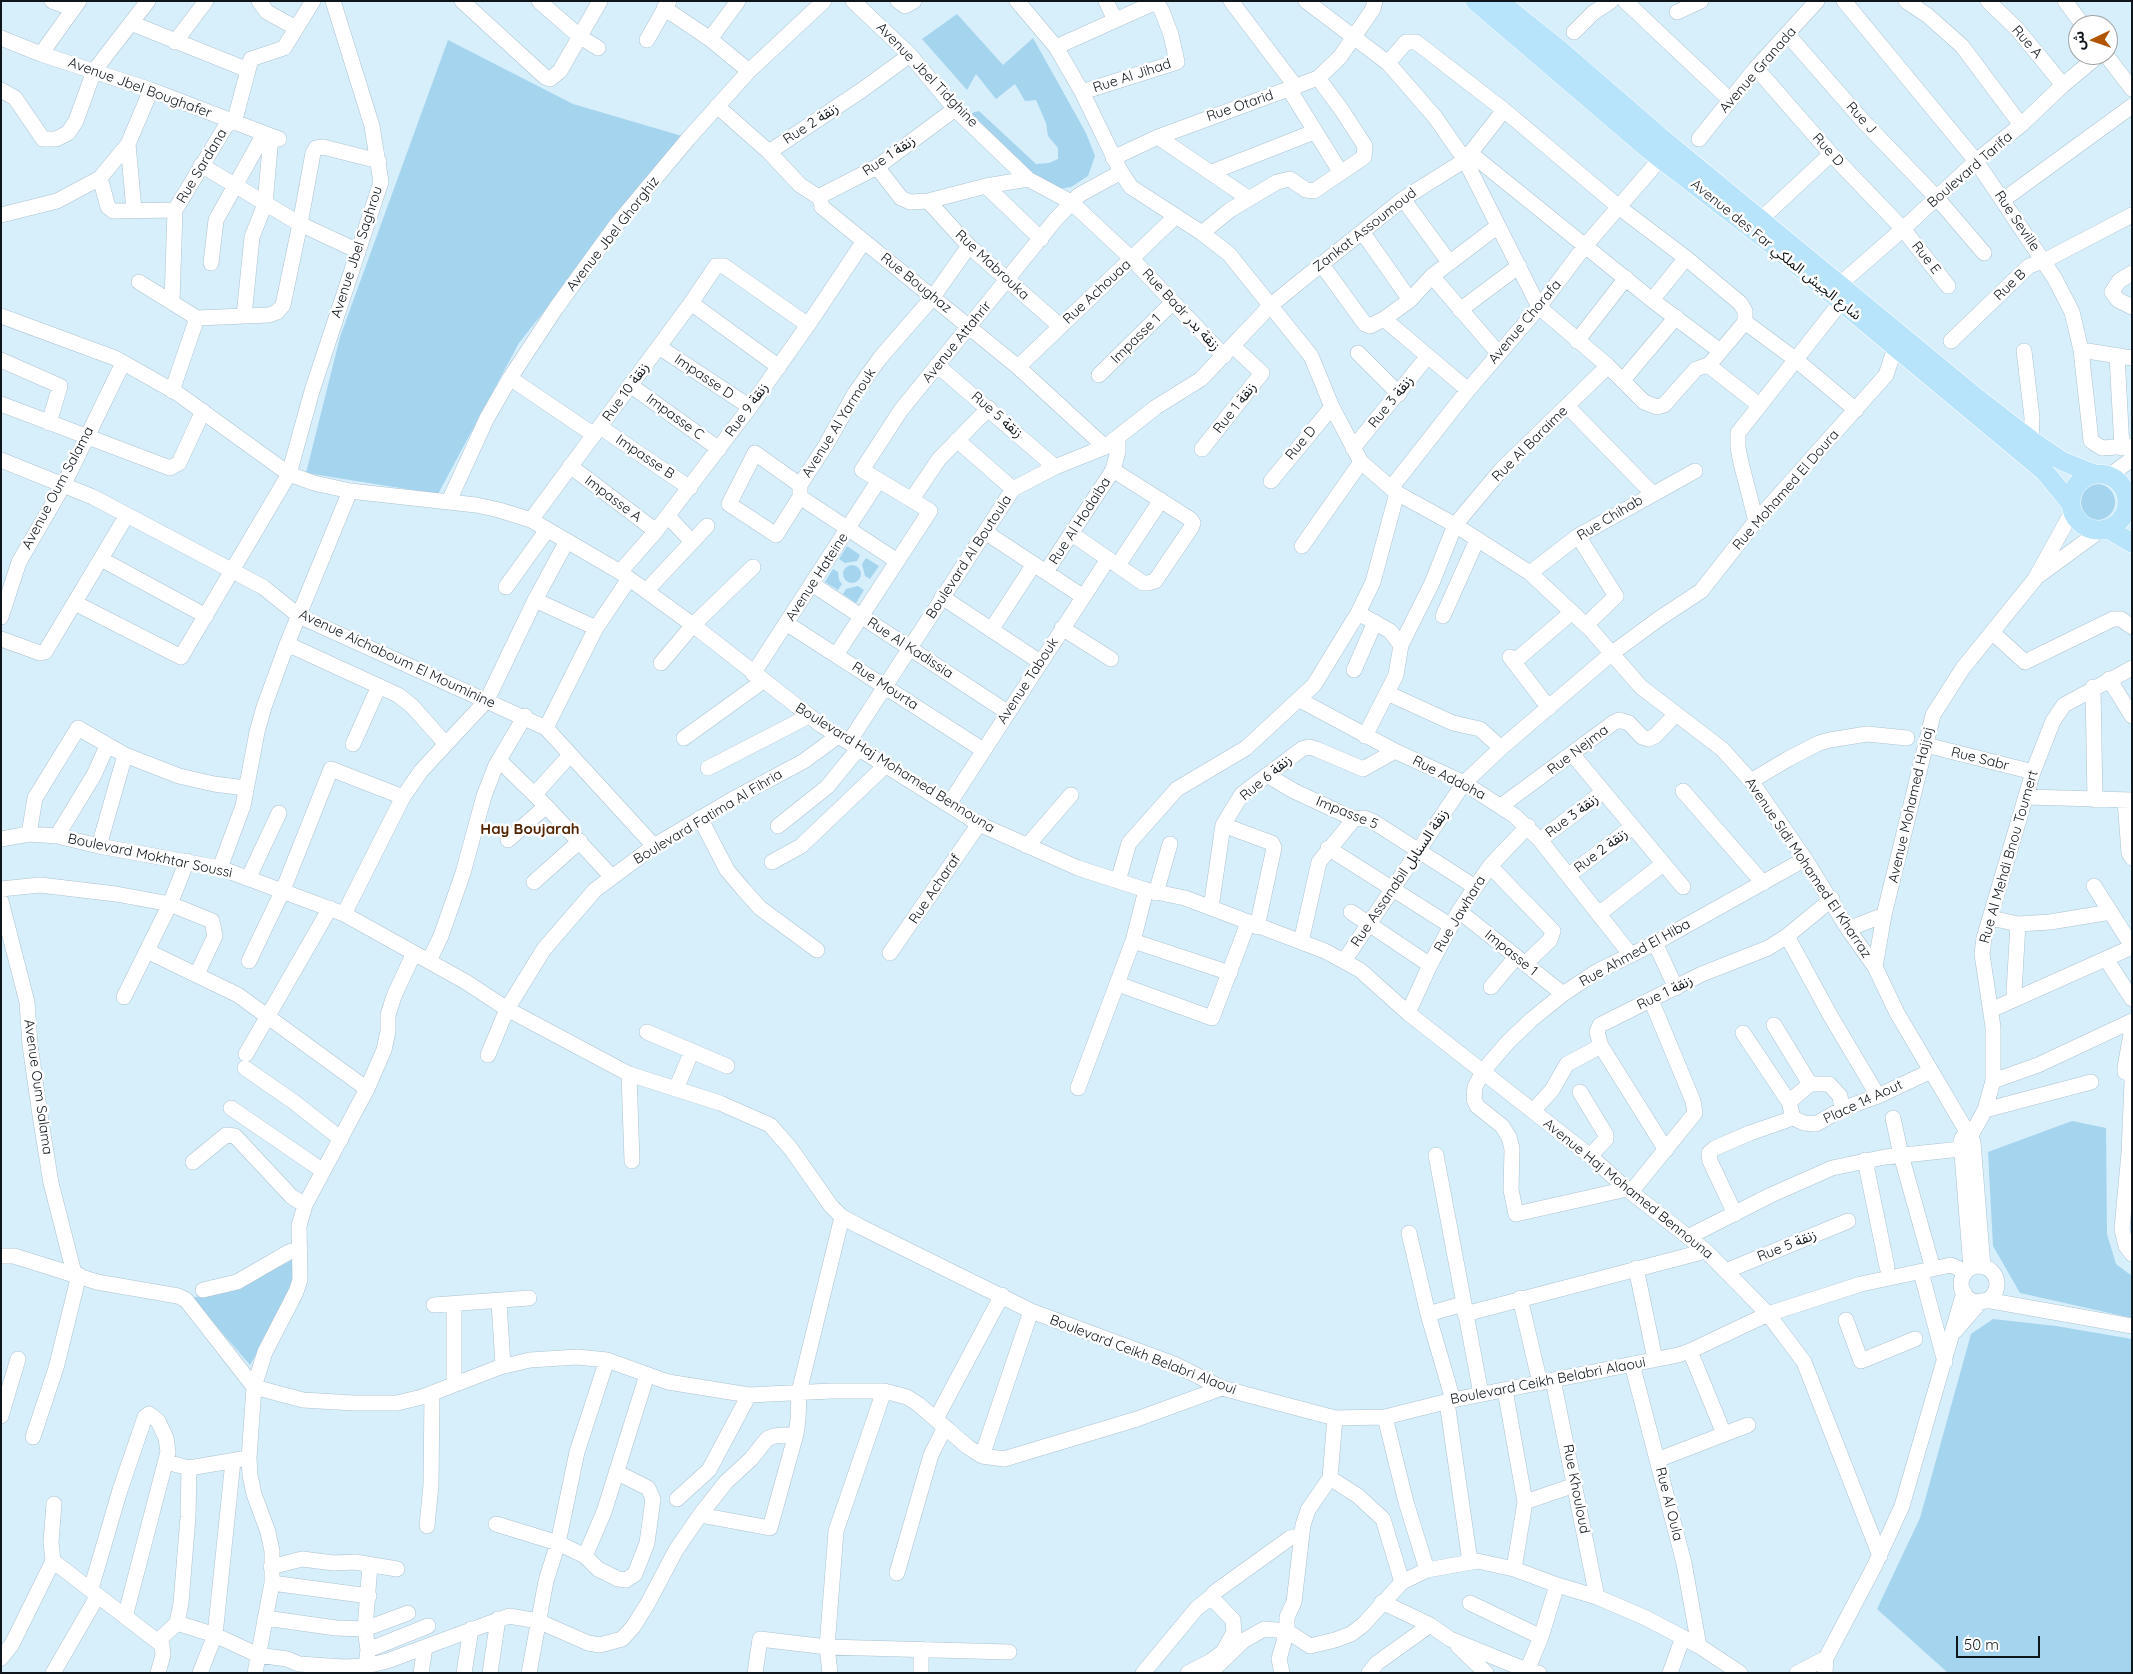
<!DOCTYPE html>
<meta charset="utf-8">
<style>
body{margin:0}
#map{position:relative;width:2133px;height:1674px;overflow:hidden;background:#d7eefb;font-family:Quicksand,"Noto Sans Arabic",sans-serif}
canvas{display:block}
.frame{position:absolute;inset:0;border:2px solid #0e161b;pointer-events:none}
.north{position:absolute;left:2068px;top:15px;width:50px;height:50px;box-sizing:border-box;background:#fff;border:1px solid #9fa2a4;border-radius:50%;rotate:267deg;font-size:14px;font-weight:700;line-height:20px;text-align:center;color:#0e161b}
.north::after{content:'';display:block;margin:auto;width:18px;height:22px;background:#b25500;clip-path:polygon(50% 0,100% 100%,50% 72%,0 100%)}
.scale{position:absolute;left:1956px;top:1636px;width:84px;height:22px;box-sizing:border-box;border:2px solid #0e161b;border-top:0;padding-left:6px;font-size:15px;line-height:18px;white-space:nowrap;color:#0e161b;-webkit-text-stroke:4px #fff;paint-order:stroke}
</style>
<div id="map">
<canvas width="2133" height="1674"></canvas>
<div class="frame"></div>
<div class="north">ش</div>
<div class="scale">50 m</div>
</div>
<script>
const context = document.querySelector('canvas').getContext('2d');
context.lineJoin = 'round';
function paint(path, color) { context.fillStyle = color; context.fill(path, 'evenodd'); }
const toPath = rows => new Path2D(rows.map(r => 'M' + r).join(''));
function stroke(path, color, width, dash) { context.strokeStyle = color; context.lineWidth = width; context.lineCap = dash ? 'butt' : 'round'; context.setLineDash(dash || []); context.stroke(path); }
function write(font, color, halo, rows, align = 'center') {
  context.font = font + ' Quicksand,"Noto Sans Arabic",sans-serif'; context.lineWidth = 5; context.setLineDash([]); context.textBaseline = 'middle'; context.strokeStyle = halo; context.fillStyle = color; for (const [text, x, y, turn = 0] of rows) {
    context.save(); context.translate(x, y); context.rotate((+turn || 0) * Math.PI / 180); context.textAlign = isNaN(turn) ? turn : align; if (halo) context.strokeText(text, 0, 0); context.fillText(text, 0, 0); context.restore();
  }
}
paint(toPath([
 [957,14,1003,65,1033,38,1086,133,1095,156,1088,176,1071,187,1059,189,1044,186,965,115,979,111,1036,164,1049,163,1058,159,1058,148,1048,136,1046,123,1036,100,1025,101,1015,84,996,99,976,74,967,90,922,39],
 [448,40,573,104,682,136,519,343,438,494,306,473,340,337],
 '2079 502a18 18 0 1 1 36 0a18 18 0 1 1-36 0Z',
 [847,546,860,555,857,561,845,563,839,559],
 [866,558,879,566,870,579,865,576,862,564],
 '843 574a9 9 0 1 1 18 0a9 9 0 1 1-18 0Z',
 [833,569,838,572,839,580,842,584,838,590,825,582],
 [858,586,864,590,856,603,843,594,846,589],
 [2072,1121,2106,1128,2107,1234,2116,1264,2132,1276,2132,1318,2020,1293,1993,1246,1988,1152],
 [296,1258,293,1291,250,1365,192,1298,248,1283],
 [1993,1319,2056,1326,2132,1339,2132,1673,1948,1673,1877,1609,1920,1518,1971,1334]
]), '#a5d4ee');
const minor = toPath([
 [52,1,73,9],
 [259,1,267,12,296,28],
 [462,1,545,77,550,79,560,71,600,1],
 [539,1,579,36,598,48],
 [853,1,910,55,955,109,1028,179,1071,202,1132,259,1224,356],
 [898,1,905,6,914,1],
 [1017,1,1056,47,1082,92,1121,172,1131,187,1202,233,1229,254,1311,356,1332,407,1361,462,1397,493,1455,525,1530,573,1592,631,1641,687,1722,749,1751,781,1805,859,1848,929,1875,967,1897,1013,1973,1142,1983,1267],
 [1106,1,1115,20],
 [1231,1,1296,87],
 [1306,1,1388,63,1435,117,1465,160,1539,307,1608,366,1644,402,1657,407,1664,405,1696,369,1708,365,1759,405],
 [1625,1,1730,100],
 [1844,1,1976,161,2055,279,2072,312,2081,350,2091,441,2102,448,2132,446],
 [1906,1,1927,15,1962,46,2021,125],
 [1988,1,2017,29,2063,85],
 [2065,1,2083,25],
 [664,8,710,39,749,71],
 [1677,12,1701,1],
 [131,23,248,70],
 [1574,32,1593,13,1611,1],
 [1788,35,1864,122,1937,198,1984,253],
 [1,38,41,54,151,90,279,139],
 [710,39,738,1],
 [647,40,669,1],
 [175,42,206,1],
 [1056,47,1156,2],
 [41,54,79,1],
 [2106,55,2132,89],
 [1388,63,1406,42,1416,42,1504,110,1620,208,1686,258,1740,303,1745,311,1745,322,1709,365],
 [1756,68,1831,154,1903,229,1948,286],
 [1289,89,1341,173],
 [1,90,15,98,43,139,56,139,68,133,76,121,94,71,148,1],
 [1082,92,1177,62,1171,35,1162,11,1156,1],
 [717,106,769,152],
 [234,123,251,59,284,48,313,1],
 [1158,137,1248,198],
 [1699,139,1756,68,1817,1],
 [128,144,134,210],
 [1470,153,1652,300,1720,351],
 [1113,158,1158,137,1318,78,1340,57,1373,9,1375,1],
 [877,167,901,198,910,202,928,201,986,186,1028,179],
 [1212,172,1314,132],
 [100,178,108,207,113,211,175,210],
 [986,186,1041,239],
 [820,198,822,207,1018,367,1105,447],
 [820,198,800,185,769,152,862,90,910,55],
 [820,198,824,194,877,167,955,109],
 [1403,199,1449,262],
 [2003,200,2132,106],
 [928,201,969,246,1060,326],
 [1,215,57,201,100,178,128,144,151,90],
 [1761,219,1831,154],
 [1202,233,1230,210,1277,182,1290,179,1306,190,1314,191,1364,157,1365,146,1341,109,1318,78],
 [1363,233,1410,300],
 [358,251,300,224,313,153,316,148,323,147,379,161],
 [211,263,216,220,264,134],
 [1322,265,1365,324,1370,326,1384,319,1410,300,1432,276,1498,226],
 [2132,273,2119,281,2112,292,2118,300,2132,307],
 [1432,276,1499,354],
 [139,282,197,318,269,315,277,312,283,305,300,224,201,165],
 [1840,284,1903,229,1976,161,2021,125,2063,85,2099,55],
 [1652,300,1686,258],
 [172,302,175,210,229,121],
 [691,303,779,367],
 [1460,310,1519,266],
 [1,316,115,358,177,393,289,474,314,483,350,491,476,505,499,510,531,520,620,572,693,625,821,725,979,824,1078,868,1146,890,1185,898,1325,951,1360,970,1408,1013,1590,1156,1627,1189,1706,1251,1768,1314,1804,1362,1880,1556],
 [244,316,252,237,265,204,271,136],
 [1384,319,1468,390],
 [1745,322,1795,359,1856,410],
 [1577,341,1626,278],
 [1951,341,2029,266,2044,261,2132,215],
 [659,347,750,407],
 [2081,350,2132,358],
 [2024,351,2032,417,2031,440],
 [1358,353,1399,394],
 [2117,356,2122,448],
 [1,360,60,386,49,423],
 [937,365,1055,467],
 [1018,367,1176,216],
 [1099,375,1173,302],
 [510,378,594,435],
 [1623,380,1676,317],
 [630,385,719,449],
 [172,391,197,318],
 [1,404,170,468,179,463,203,411],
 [1568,407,1652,493],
 [600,427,690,488],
 [957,440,1013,489],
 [1353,448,1428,356],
 [1202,449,1262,373,1234,347],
 [1,460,93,497,263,587,299,616,546,728,654,846],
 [570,466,656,531],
 [2109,476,2132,459],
 [1271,481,1332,407],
 [800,485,755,453,729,504,776,535,800,497,800,485,826,445,855,393,880,358,933,297,969,246],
 [1391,488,1468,390,1539,307,1585,246,1661,158],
 [800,497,897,561],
 [912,499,939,459,989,408],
 [449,501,487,418,510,378,556,308,617,224,688,139,749,71,824,1],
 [2127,502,2132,493],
 [668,516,692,542],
 [531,520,691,303,716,266,724,266,808,325],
 [1756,521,1741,463,1738,448,1738,433,1841,302],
 [985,532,1082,596],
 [1072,534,1143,583,1148,583,1155,581,1191,528,1193,523,1190,519,1113,470],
 [1578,536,1616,596,1586,625],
 [1302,546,1361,462],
 [101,559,206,616],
 [1118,565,1161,500],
 [620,572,656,531,750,407,808,325,864,241],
 [1046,572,1113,470,1118,451,1118,439],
 [1530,573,1578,536,1695,471],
 [2038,576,2101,530],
 [812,584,1007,712],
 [506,587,547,530],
 [647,590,707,526],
 [942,597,1040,662],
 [535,600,596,628],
 [75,603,181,657,289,474,312,391,381,182,372,126,333,1],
 [1358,613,1390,631,1401,645,1396,675,1365,736],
 [1443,616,1477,540],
 [1,617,19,562,63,486,123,363],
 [786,623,983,750],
 [1062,628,1111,659],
 [991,630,1034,564],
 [1993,633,2025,662,2113,619,2121,619,2132,627],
 [1,639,40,653,45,652,127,515],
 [287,644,398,695,412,706,445,743],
 [1401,645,1432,583,1455,525,1501,470,1608,366],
 [836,655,930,511,862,470,901,410,1056,219,1079,195,1121,172],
 [1510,657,1549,708],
 [1514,662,1572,612],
 [661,663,693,625,753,567],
 [1354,670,1375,622],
 [753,674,879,480],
 [2109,679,2132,716],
 [2093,687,2095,800],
 [1387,693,1453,723,1480,729,1501,748],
 [1300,700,1395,751,1464,783,1515,816,1540,840,1631,955],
 [546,728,596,628,629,579],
 [684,738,763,681],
 [849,742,1013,489,1055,467,1105,447,1156,407,1201,379,1270,306,1292,288,1403,199,1465,160,1504,110],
 [353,744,379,686],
 [1926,745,2033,772],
 [1573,755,1683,887],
 [499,760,546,806,611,876],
 [708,768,809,716],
 [1267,775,1294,791,1354,819,1364,818,1374,822,1475,887],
 [1751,781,1788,759,1819,743,1830,740,1867,734,1907,738],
 [1683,791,1763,883],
 [535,794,570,755],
 [2026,797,2132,800],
 [2125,800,2129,853,2132,858],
 [949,804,1108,559],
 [1501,806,1613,723,1619,720,1629,723,1642,737,1648,739,1655,736,1676,714],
 [700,818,727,870,743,889,760,908,817,950],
 [1223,825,1272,843,1274,848,1257,927],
 [778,826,827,787,859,748],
 [29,834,35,798,78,728,125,755,179,776,214,784,246,788],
 [57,836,94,775,107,746],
 [1,839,29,834,57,836,99,846,220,868,344,914,466,982,507,1009,629,1074,720,1103,770,1125,791,1149,831,1206,842,1217,861,1227,1031,1311,1174,1364,1222,1388,1335,1418,1385,1417,1453,1400,1678,1355,1690,1351,1768,1314,1861,1284,1951,1265,1966,1272],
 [508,840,546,806],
 [1540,840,1603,792],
 [99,846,125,755],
 [1027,846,1071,795],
 [1328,848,1451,926],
 [772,862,801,846,886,765],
 [1490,866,1553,931,1550,940,1525,964],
 [220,868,243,806,257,732,264,707,287,644,350,491],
 [1569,875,1632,827],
 [249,877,279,813],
 [1118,881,1129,843,1177,789,1246,748,1314,685,1358,613,1373,582,1397,493],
 [534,882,580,841],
 [2094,886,2132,946],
 [1,889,40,885,116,894,170,904,212,921,215,936,197,974],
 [1156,893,1170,844],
 [1,901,27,1002,30,1045,40,1115,51,1183,74,1273],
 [1211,908,1223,825,1242,794,1302,749,1309,747,1316,749,1363,769,1395,751],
 [1459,911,1563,994],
 [1351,912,1430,965],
 [1600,913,1663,864],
 [344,914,403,797,421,771,487,700,535,600,567,541],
 [1991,918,2018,924,2050,922,2111,912],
 [1848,929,1884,915],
 [1787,936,1830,1015,1878,1096],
 [1133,941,1230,973],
 [1301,942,1319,862,1354,819],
 [1655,943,1676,988],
 [147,951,238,995,367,1089],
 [890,953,979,824],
 [2106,959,2132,999],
 [249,961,283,890,331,769,403,797],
 [429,961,441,936,463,873,484,796,496,765,525,716],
 [1344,961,1464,783,1501,748,1611,654,1660,618,1701,591,1756,521,1886,375,1895,348],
 [1875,967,1884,915,1933,715,1963,668,2035,579,2072,512],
 [1118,984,1212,1018,1248,923],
 [1491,987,1516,957],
 [2014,992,2018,924],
 [124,997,170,904,187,861],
 [1991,1010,2132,947],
 [1408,1013,1430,965,1459,911,1490,866,1528,826],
 [1774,1025,1810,1084],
 [2132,1029,2125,1067,2125,1072,2132,1075],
 [647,1032,727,1066],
 [1743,1033,1789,1102,1793,1118],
 [1601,1046,1666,1150],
 [246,1054,330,908],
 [488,1055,507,1009,544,949,595,890,654,846,735,798,804,761,838,736],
 [245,1068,294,1102,341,1139],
 [629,1074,632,1161],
 [1993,1081,2038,1065,2132,1021],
 [2132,1082,2129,1153,2122,1229,2126,1246,2132,1254],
 [1078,1088,1133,941,1146,890],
 [676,1089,692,1051],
 [1580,1092,1606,1135,1606,1139,1590,1156],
 [1789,1102,1810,1084,1829,1084,1840,1096,1842,1109],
 [231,1108,323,1171],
 [1985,1110,2091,1082],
 [1533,1111,1552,1090,1567,1064,1601,1046,1597,1032,1600,1025,1702,974,1768,948,1787,936,1832,899],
 [1793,1118,1804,1123,1816,1124,1842,1109,1878,1096,1931,1071],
 [1893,1118,1901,1155,1933,1269],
 [1962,1138,1970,1137,1985,1110,1993,1081,1993,1027,1982,954,1984,938,2033,772,2053,721,2064,705,2132,668],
 [1961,1141,1971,1268],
 [1436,1155,1481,1394],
 [1865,1160,1887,1267],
 [193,1162,226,1135,235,1136,292,1197,305,1205],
 [1627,1189,1516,1214,1511,1190,1512,1149,1509,1137,1502,1126,1477,1106,1474,1099,1475,1087,1483,1071,1508,1042,1531,1020,1563,994,1596,972,1655,943,1805,859],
 [1631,1192,1695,1113,1693,1101,1651,1000],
 [1735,1214,1710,1161,1709,1153,1715,1148,1750,1133,1793,1118],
 [1409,1233,1428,1314,1453,1400],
 [1688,1237,1771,1195,1832,1168,1885,1157,1961,1149],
 [1,1256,14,1256,97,1282,178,1296,186,1300,254,1387,303,1400,353,1403,397,1403,422,1397,500,1367,530,1360,577,1357,607,1360,668,1382,749,1395,831,1391,884,1391,907,1397,918,1404,968,1447,982,1456,1004,1459,1137,1419,1222,1388],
 '1961 1284a18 18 0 1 1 36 0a18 18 0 1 1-36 0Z',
 [1636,1268,1655,1359],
 [1726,1271,1848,1221],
 [1921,1272,1945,1362],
 [203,1290,237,1282,289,1252,300,1249],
 [1520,1298,1540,1383],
 [1986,1300,2132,1326],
 [499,1302,503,1366],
 [434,1305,529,1298],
 [1428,1314,1463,1304],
 [1465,1314,1706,1251],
 [1846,1320,1861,1361,1915,1339],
 [1955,1331,1981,1301],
 [1690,1351,1724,1434],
 [1632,1364,1684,1563,1699,1646],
 [1553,1380,1597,1597],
 [454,1384,454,1305],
 [1505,1390,1525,1502,1514,1569],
 [1447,1402,1470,1562],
 [1,1416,18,1359],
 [1385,1417,1406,1502,1427,1570],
 [936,1419,1002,1295],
 [33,1437,56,1368,79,1275],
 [982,1456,1031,1311],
 [1657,1460,1748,1425],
 [166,1462,189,1468,242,1459],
 [1330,1478,1358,1496,1383,1519,1402,1582],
 [677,1499,709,1470,749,1395],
 [1525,1502,1575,1485],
 [700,1515,770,1528,796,1434],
 [496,1524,558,1543,585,1556,598,1569,618,1579,626,1580,635,1574,647,1543,653,1499,648,1488,616,1472],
 [427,1526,431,1485,432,1393],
 [585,1556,604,1512,647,1375],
 [53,1561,162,1645,163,1655,158,1673],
 [271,1567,302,1559,334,1563,355,1562,397,1569],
 [897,1573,931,1455,945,1427],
 [272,1583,369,1596],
 [91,1589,120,1490,145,1417,149,1414,158,1421,166,1438,168,1452,125,1617],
 [1211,1597,1215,1592,1290,1538,1301,1536],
 [1382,1602,1430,1625,1450,1639,1526,1670,1539,1673],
 [1470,1603,1541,1637],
 [265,1618,336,1628,365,1629,408,1613],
 [177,1623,181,1603,188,1517,189,1468],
 [158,1641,177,1623,215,1635,258,1655,287,1659,299,1664,344,1667,366,1666,387,1661,509,1616,538,1621,588,1643,600,1645,622,1639,633,1627,648,1603,676,1550,700,1515,726,1482,751,1459,767,1439,774,1436,796,1434,798,1420,799,1392,842,1217],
 [1458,1646,1486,1673],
 [368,1650,428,1626],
 [1,1658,12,1644,53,1561,51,1542,54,1504],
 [366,1666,368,1650,365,1629,370,1565],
 [53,1673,97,1597],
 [200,1673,215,1635,233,1461],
 [255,1673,272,1583,272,1551,268,1532,254,1494,250,1475,249,1458,254,1387,265,1352,296,1292,300,1280,299,1226,305,1205,367,1089,384,1050,388,1031,388,1015,394,996,414,953],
 [421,1673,425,1647],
 [464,1673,471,1629],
 [490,1673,498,1619],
 [529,1673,546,1581,558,1543,577,1452,607,1360],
 [755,1673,760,1639,827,1647,1009,1652],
 [830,1673,827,1647,836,1531,884,1391],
 [921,1673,921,1649],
 [1143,1673,1197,1608,1211,1597,1233,1620,1234,1632,1223,1652,1211,1661,1188,1673],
 [1210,1673,1243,1641,1264,1629,1287,1631,1310,1646,1335,1640,1351,1634,1363,1625,1402,1582,1427,1570,1477,1561,1514,1569,1557,1585,1597,1597,1646,1618,1699,1646,1740,1673],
 [1282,1673,1279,1659,1287,1631,1287,1617,1294,1602,1303,1525,1308,1510,1330,1478,1335,1418],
 [1369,1673,1377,1663,1430,1625],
 [1526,1673,1541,1637,1557,1585],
 [1670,1673,1683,1637],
 [1797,1673,1826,1658],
 [1825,1673,1826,1658,1875,1565,1902,1506,1964,1292]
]);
const major = toPath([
 [1475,1,1648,149,1775,247,2045,472,2071,504],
 [1499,1,1560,50,1658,135,1977,398,2031,440,2062,461,2094,474],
 '2071 502a28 28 0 1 1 56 0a28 28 0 1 1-56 0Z',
 [2108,529,2132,543]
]);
stroke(minor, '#acc3d0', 16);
stroke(major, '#fff', 20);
stroke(minor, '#fff', 15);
stroke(major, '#b7e4fb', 19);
write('14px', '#0e161b', '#fff', [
 ["Rue A",2027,42,49],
 ["Avenue Granada",1758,70,-49],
 ["Avenue Jbel Tidghine",927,75,46],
 ["Rue Al Jihad",1132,76,-18],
 ["Avenue Jbel Boughafer",140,88,20],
 ["Rue Otarid",1240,106,-19],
 ["Rue J",1861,118,48],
 ["Rue 2 زنقة",811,124,-33],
 ["Rue D",1828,150,48],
 ["Rue 1 زنقة",889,156,-34],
 ["Rue Sardana",202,166,-59],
 ["Boulevard Tarifa",1970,170,-41],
 ["Rue Seville",2017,221,56],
 ["Zankat Assoumoud",1365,230,-38],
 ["Avenue Jbel Ghorghiz",613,234,-52],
 ["Avenue des Far شارع الجيش الملكي",1776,250,39],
 ["Avenue Jbel Saghrou",357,252,-72],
 ["Rue E",1926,258,52],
 ["Rue Mabrouka",992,265,43],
 ["Rue Boughaz",916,283,39],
 ["Rue B",2010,285,-44],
 ["Rue Achouaa",1097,292,-43],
 ["Rue Badr زنقة بدر",1181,310,47],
 ["Avenue Chorafa",1525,322,-50],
 ["Impasse 1",1136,339,-45],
 ["Avenue Attahrir",957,342,-51],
 ["Impasse D",704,377,34],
 ["Rue 10 زنقة",626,392,-54],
 ["Rue 3 زنقة",1391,402,-51],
 ["Rue 1 زنقة",1235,408,-52],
 ["Rue 9 زنقة",747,410,-54],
 ["Rue 5 زنقة",997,415,41],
 ["Impasse C",675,417,36],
 ["Avenue Al Yarmouk",839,423,-58],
 ["Rue D",1301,443,-50],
 ["Rue Al Baraime",1530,444,-45],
 ["Impasse B",645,457,34],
 ["Avenue Oum Salama",58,488,-62],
 ["Rue Mohamed El Doura",1786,490,-49],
 ["Impasse A",613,499,37],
 ["Rue Chihab",1610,518,-31],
 ["Rue Al Hodaiba",1080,521,-57],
 ["Boulevard Al Boutoula",969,557,-57],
 ["Avenue Hateine",817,577,-57],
 ["Rue Al Kadissia",910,648,33],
 ["Avenue Aichaboum El Mouminine",397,659,25],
 ["Avenue Tabouk",1028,681,-57],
 ["Rue Mourta",885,686,33],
 ["Rue Nejma",1578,750,-37],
 ["Rue Sabr",1980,759,14],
 ["Boulevard Haj Mohamed Bennouna",895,768,32],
 ["Rue 6 زنقة",1266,778,-40],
 ["Rue Addoha",1449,778,27],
 ["Avenue Mohamed Hajjaj",1911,805,-77],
 ["Impasse 5",1347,813,22],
 ["Rue 3 زنقة",1572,816,-37],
 ["Boulevard Fatima Al Fihria",708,817,-31],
 ["Rue 2 زنقة",1601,851,-37],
 ["Boulevard Mokhtar Soussi",150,856,12],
 ["Rue Al Mehdi Bnou Toumert",2009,857,-74],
 ["Avenue Sidi Mohamed El Kharraz",1808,868,56],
 ["Rue Assanabil زنقة السنابل",1400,878,-56],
 ["Rue Acharaf",935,889,-56],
 ["Rue Jawhara",1460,914,-59],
 ["Impasse 1",1511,953,39],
 ["Rue Ahmed El Hiba",1635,953,-29],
 ["Rue 1 زنقة",1665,993,-26],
 ["Avenue Oum Salama",38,1087,82],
 ["Place 14 Aout",1863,1102,-25],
 ["Avenue Haj Mohamed Bennouna",1628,1189,39],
 ["Rue 5 زنقة",1787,1246,-22],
 ["Boulevard Ceikh Belabri Alaoui",1143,1355,21],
 ["Boulevard Ceikh Belabri Alaoui",1548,1381,-11],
 ["Rue Khouloud",1576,1489,79],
 ["Rue Al Oula",1669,1504,76]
]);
write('bold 15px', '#502301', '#fff', [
 ["Hay Boujarah",530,829]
]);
</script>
